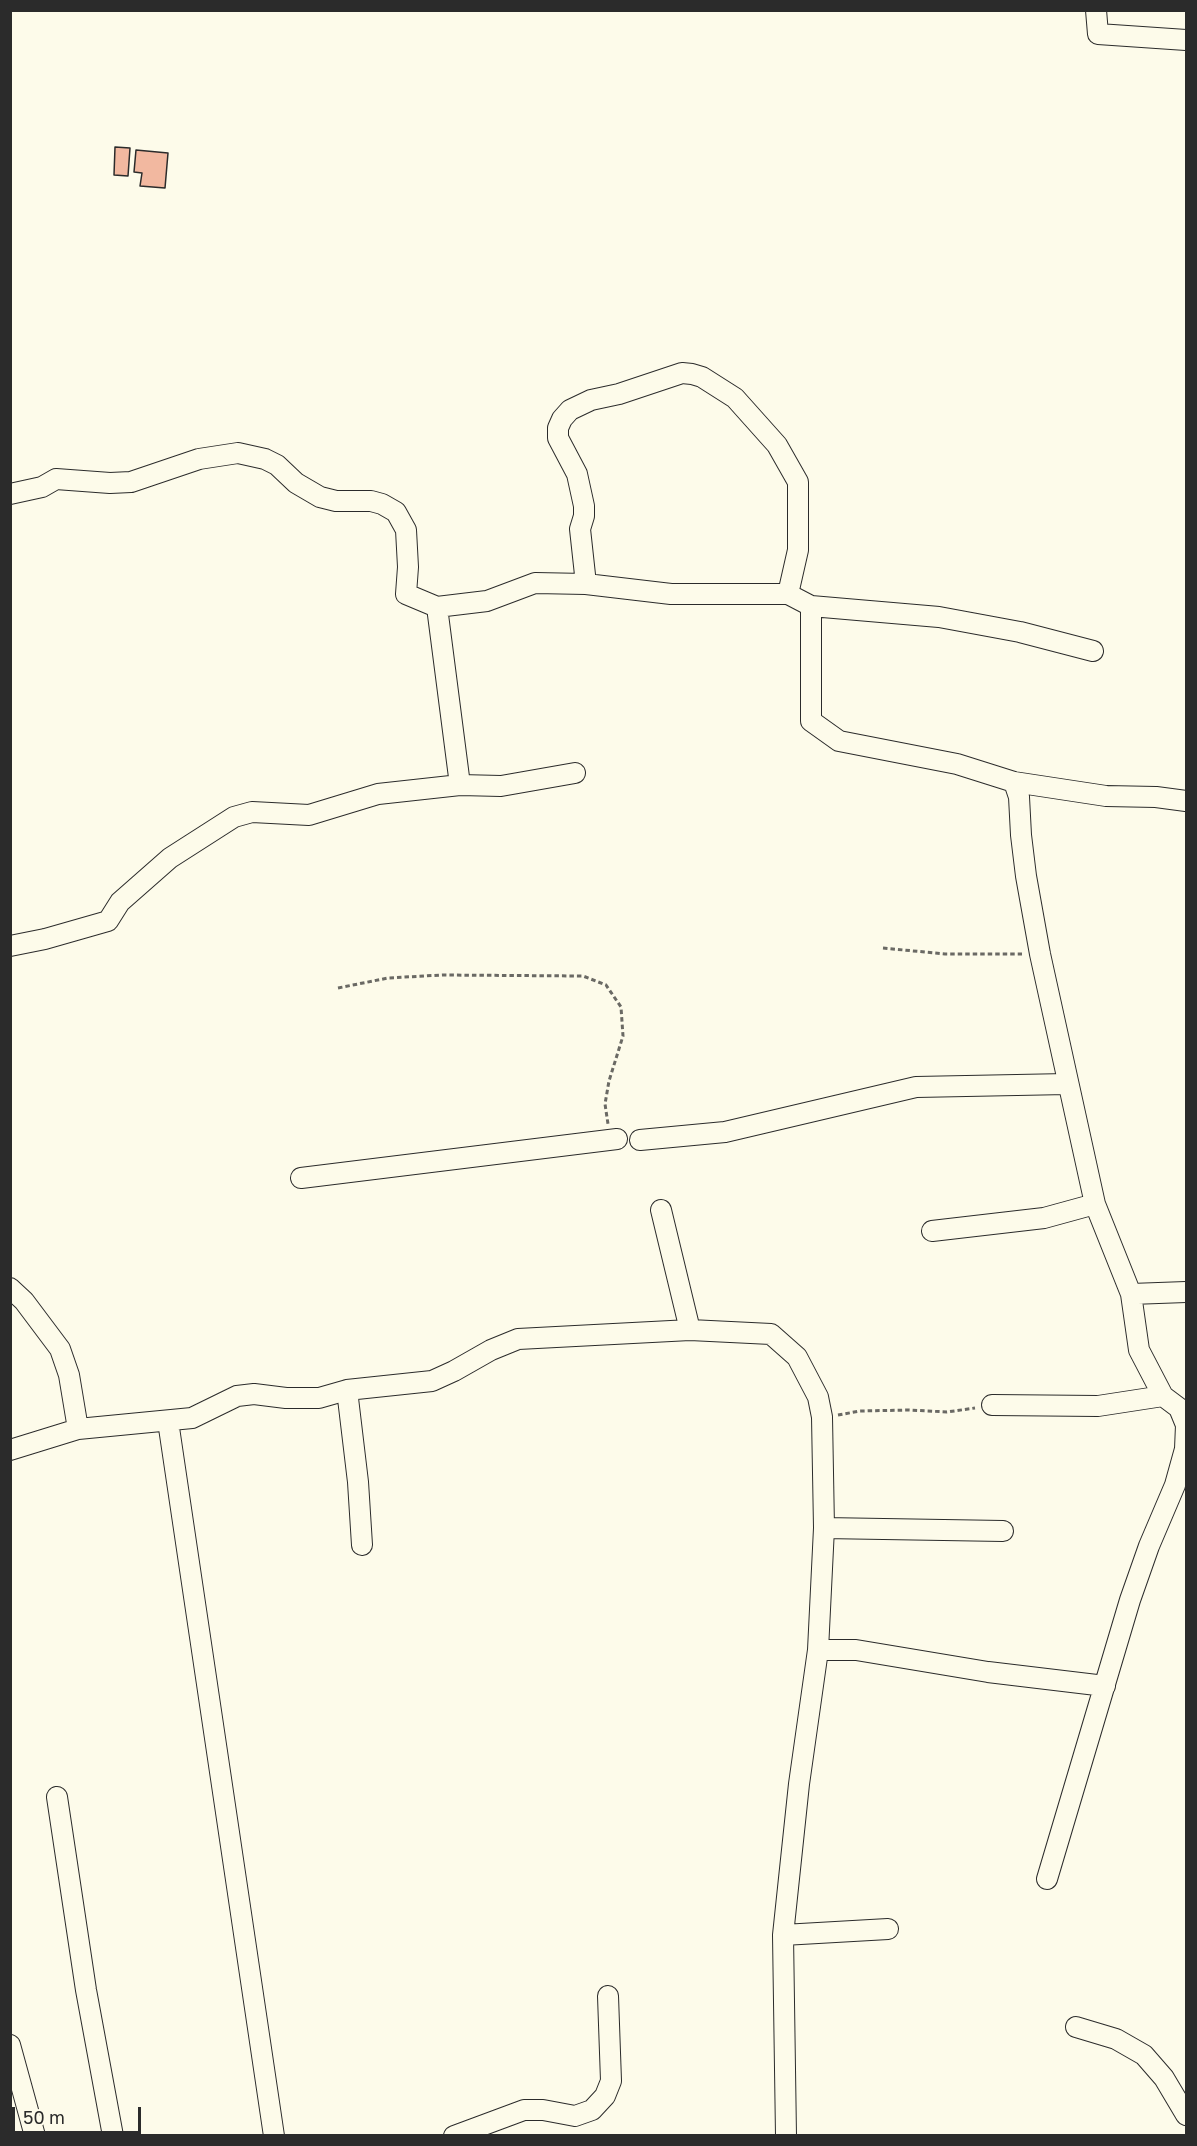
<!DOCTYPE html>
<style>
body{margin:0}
#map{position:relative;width:1197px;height:2146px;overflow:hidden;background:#fdfbea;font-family:"Golos Text",sans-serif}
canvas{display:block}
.frame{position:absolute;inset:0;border:12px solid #2b2b2b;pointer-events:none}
.scale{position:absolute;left:12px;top:2107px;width:129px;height:27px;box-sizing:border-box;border:3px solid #2b2b2b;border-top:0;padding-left:8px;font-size:18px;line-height:21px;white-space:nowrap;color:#2b2b2b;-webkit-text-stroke:4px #fdfbea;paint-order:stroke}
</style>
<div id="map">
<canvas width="1197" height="2146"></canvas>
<div class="frame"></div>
<div class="scale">50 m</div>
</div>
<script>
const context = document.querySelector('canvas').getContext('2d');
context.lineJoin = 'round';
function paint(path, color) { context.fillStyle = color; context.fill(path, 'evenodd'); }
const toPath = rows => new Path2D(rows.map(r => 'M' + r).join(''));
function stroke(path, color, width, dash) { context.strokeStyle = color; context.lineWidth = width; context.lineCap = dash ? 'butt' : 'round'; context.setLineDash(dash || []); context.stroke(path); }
const building = toPath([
 [115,147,130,148,128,176,114,175,115,147],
 [136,150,168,153,165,188,140,186,142,173,134,172,136,150]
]);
paint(building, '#f2b8a0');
stroke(building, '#2b2b2b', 1.5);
const minor = toPath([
 [1096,10,1098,34,1186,40],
 [10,494,42,487,56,479,110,483,131,482,199,459,238,453,265,459,277,465,296,483,320,497,336,501,371,501,382,504,396,512,406,530,408,567,406,594,437,607,487,601,535,583,586,584,580,529,584,516,584,506,577,474,558,438,558,428,562,419,570,410,591,400,619,394,682,373,692,374,702,377,735,398,777,445,798,482,798,550,788,594],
 [586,584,671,594,788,594,811,606,939,617,1020,632,1093,651],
 [811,606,811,721,839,741,957,764,1014,782,1106,796,1156,797,1186,801],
 [437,607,460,785],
 [1014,782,1019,797,1021,835,1026,876,1040,954,1095,1204,1131,1294,1139,1350,1163,1396,1179,1408,1186,1425,1185,1449,1175,1485,1149,1546,1130,1600,1047,1879],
 [10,946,45,939,108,921,120,902,170,858,234,817,252,812,309,815,378,794,460,785,501,786,575,773],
 [640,1140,725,1132,916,1087,1067,1084],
 [301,1178,617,1139],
 [661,1210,690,1330,771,1334,797,1357,818,1397,822,1417,824,1528,818,1650,856,1650,988,1672,1105,1686],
 [932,1231,1044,1218,1095,1204],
 [10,1288,24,1301,60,1349,69,1375,78,1429],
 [1131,1294,1186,1292],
 [347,1390,358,1482,362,1545],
 [992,1405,1098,1406,1163,1396],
 [168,1421,274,2136],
 [10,1450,78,1429,192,1418,237,1396,254,1394,286,1398,319,1398,347,1390,432,1381,454,1371,491,1350,518,1339,690,1330],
 [824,1528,1003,1531],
 [57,1797,86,1990,113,2136],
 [783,1935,888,1929],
 [1076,2027,1116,2039,1144,2055,1164,2078,1186,2115],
 [10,2045,35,2136],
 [454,2136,524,2110,543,2110,575,2116,592,2110,605,2096,611,2081,608,1996],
 [786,2136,783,1935,799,1784,818,1650]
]);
stroke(minor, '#2b2b2b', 22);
stroke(toPath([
 [883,948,945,954,1022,954],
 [338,988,388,978,442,975,583,976,606,985,621,1007,623,1036,609,1081,605,1104,608,1124],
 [838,1415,860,1411,909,1410,947,1412,975,1408]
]), '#6a6964', 3, [4.5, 3]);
stroke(minor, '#fdfbea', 20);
</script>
